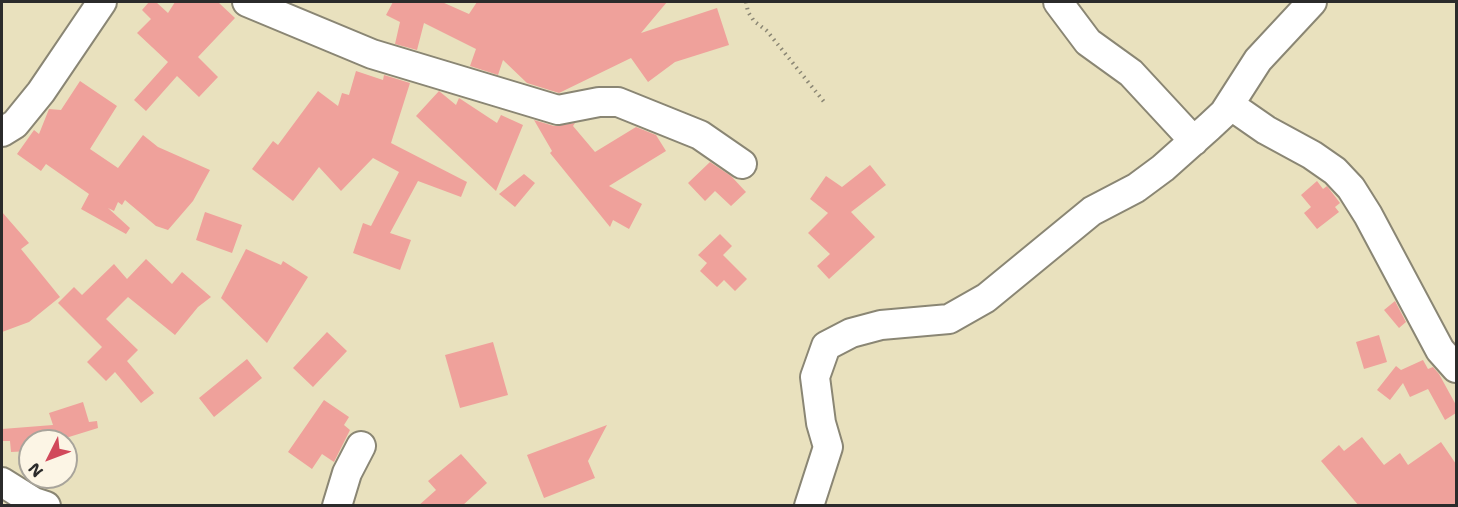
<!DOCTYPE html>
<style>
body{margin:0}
#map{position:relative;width:1458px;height:507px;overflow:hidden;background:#e9e1be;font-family:"Shantell Sans",sans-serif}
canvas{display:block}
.frame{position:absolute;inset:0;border:3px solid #2b2b2b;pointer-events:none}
.north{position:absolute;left:18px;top:429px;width:60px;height:60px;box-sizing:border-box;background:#fcf5e5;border:2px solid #a8a49b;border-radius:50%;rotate:228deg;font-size:16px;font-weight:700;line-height:24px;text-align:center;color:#2b2b2b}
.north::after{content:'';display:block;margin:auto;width:21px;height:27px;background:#d1495b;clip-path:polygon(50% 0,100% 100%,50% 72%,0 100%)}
</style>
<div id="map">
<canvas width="1458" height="507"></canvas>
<div class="frame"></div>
<div class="north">N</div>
</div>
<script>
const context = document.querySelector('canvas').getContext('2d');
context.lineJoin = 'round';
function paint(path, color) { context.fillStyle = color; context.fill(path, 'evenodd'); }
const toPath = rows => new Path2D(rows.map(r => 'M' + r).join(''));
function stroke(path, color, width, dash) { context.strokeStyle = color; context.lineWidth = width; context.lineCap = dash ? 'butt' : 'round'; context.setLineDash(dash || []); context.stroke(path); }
paint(toPath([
 [149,2,156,2,168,13,175,2,218,2,235,18,198,57,218,77,199,97,177,76,146,111,134,100,168,62,137,33,151,19,142,10],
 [393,2,442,2,469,14,477,2,667,2,641,33,717,8,729,45,675,62,648,82,631,58,559,93,527,83,503,60,498,75,470,66,476,49,424,23,417,50,395,44,400,22,386,15],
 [356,71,383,80,384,75,410,83,391,143,467,182,461,197,418,181,390,233,411,240,400,270,353,253,363,223,371,226,399,172,373,158,341,191,319,167,293,201,252,169,273,141,278,145,318,91,338,106,342,93,349,95],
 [80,81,117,106,90,149,118,168,143,135,158,147,210,170,193,201,168,230,156,226,125,200,122,205,118,202,114,211,108,208,130,228,126,234,81,209,89,194,46,164,41,171,17,154,34,130,39,134,49,109,61,110],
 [439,91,456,105,459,98,497,123,501,115,523,125,496,191,416,116],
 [534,120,554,126,575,123,573,126,595,152,636,127,656,135,666,151,609,186,642,204,629,229,613,220,610,227,550,153,552,151],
 [710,162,731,176,746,192,731,206,715,191,705,201,688,183],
 [870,165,886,185,851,212,875,237,829,279,817,266,830,254,808,233,828,213,810,199,826,176,842,187],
 [524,174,535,183,515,207,499,194],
 [1317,181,1323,189,1327,186,1340,203,1335,207,1339,212,1317,229,1304,213,1311,207,1301,195],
 [2,212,29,243,21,249,60,297,29,322,2,332],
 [205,212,242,225,232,253,196,240],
 [720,234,732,246,723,255,747,279,735,291,724,280,717,287,700,271,707,263,698,255],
 [246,249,281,265,283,261,308,277,267,343,221,298],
 [146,259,172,284,182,272,211,297,198,307,175,335,128,297,106,319,138,350,127,361,154,393,141,403,115,372,106,381,87,362,102,347,58,303,74,287,82,295,114,264,127,279],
 [1395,301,1406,322,1399,328,1384,310],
 [327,332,347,351,313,387,293,368],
 [1379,335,1387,362,1364,369,1356,342],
 [493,342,508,395,460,408,445,355],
 [247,359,262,378,214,417,199,398],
 [1423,360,1428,369,1433,367,1439,374,1456,405,1456,413,1445,420,1428,389,1410,397,1403,383,1390,400,1377,390,1396,366,1401,370],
 [324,400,349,417,344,425,350,430,334,462,322,454,312,469,288,452],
 [83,402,89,422,97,421,98,428,56,441,30,441,30,451,11,452,10,441,2,441,2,429,53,425,49,413],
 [607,425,588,461,595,478,544,498,527,455],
 [1362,437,1384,465,1400,453,1408,465,1441,442,1456,464,1456,506,1359,506,1321,461,1339,445,1344,451],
 [461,454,487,483,462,506,418,506,436,490,428,481]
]), '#efa19b');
const minor = toPath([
 [247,2,372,54,558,110,599,102,618,102,700,135,742,164],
 [1058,2,1088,42,1131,73,1194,141],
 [1230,105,1266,130,1312,155,1335,171,1351,188,1368,215,1440,350,1456,368],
 [2,132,15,124,41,92,102,2],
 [2,482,34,502,46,506],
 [337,506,347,473,361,446],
 [809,506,828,447,821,423,815,377,826,346,851,333,881,325,949,319,986,298,1092,211,1136,188,1163,168,1209,127,1224,113,1258,60,1312,2]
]);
stroke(minor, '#8a8674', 32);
stroke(toPath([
 [746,2,748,12,754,21,767,31,825,103]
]), '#8a8674', 4, [1.5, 4.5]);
stroke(minor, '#fff', 28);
</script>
